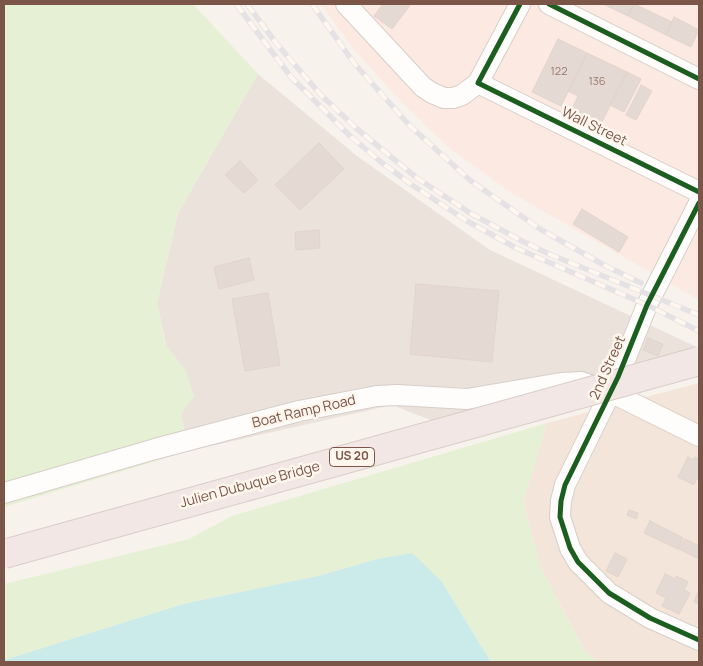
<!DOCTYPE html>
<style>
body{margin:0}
#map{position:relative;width:703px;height:666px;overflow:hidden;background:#f8f2ec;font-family:Manrope,sans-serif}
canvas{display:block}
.frame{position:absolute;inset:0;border:5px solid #7b5547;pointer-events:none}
</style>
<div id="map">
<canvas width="703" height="666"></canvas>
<div class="frame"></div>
</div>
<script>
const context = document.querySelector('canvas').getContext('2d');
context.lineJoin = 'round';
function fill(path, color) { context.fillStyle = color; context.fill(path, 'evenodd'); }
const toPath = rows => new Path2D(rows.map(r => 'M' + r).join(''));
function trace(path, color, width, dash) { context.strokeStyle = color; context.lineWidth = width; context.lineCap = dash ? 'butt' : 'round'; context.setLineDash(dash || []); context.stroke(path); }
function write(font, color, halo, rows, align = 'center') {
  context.font = font + ' Manrope,sans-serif'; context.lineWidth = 5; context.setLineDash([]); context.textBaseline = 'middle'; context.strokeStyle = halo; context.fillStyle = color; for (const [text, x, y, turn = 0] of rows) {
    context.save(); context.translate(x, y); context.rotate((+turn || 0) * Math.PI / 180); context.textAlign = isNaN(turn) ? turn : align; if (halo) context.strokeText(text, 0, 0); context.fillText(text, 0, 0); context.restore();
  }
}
fill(toPath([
 [699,383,699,662,599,662,585,652,540,566,523,501,547,423]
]), '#f4e5da');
fill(toPath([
 [321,4,699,4,699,300,510,192,447,146,396,96,352,47]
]), '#fce9e2');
fill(toPath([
 [258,74,357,156,490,250,699,348,699,350,438,423,392,405,189,451,157,303,178,213]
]), '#ebe2dc');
fill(toPath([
 [4,4,193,4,258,74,178,213,157,303,165,343,186,371,194,396,181,414,189,451,4,507],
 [547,423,523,502,540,566,585,652,599,662,491,662,442,582,377,559,322,575,183,604,4,660,4,584,189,539,232,516]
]), '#e6f0d5');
fill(toPath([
 [412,553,442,582,491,662,4,662,4,660,183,604,322,575,377,559]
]), '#cbebeb');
const building = toPath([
 [383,4,411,4,392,29,374,16,383,4],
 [603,4,634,4,628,16,603,4],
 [634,4,672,22,666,35,628,16,634,4],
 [674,17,699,30,691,47,666,35,674,17],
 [558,39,587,53,561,106,532,92,558,39],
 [587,53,627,72,600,126,571,111,578,96,568,91,587,53],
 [627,72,641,79,624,112,610,105,627,72],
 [641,85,652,91,636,120,626,115,641,85],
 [319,143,344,169,300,210,275,185,319,143],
 [240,161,258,180,244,193,225,175,240,161],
 [582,209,628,237,619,252,573,224,582,209],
 [319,230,320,248,296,250,295,232,319,230],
 [249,258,254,280,219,289,214,267,249,258],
 [416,284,499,291,492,362,410,354,416,284],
 [268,293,280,365,245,371,232,299,268,293],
 [648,338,663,344,658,356,643,350,648,338],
 [688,457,694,460,695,457,699,459,699,474,694,485,678,477,688,457],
 [629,510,638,513,636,519,627,515,629,510],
 [650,521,683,538,678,549,644,533,650,521],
 [685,539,699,546,699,559,679,549,685,539],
 [615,553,627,559,618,577,606,571,615,553],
 [665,574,675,579,676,576,688,582,684,590,690,593,679,614,662,606,666,598,656,593,665,574],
 [699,589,699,604,694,602,699,589]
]);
fill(building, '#e5dad3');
trace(building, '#e2d4cd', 1);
const minor = toPath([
 [346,4,423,87,432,93,444,98,453,98,462,95,478,83,520,4],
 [549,4,699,79],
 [478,83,699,192],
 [699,203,647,305,618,377,565,485,561,501,560,517,570,548,578,562,609,593,650,618,699,640],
 [4,493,155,449,299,411,377,396,398,395,467,399,561,383,581,382,610,392,699,436]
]);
trace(minor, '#d7cec8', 22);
trace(minor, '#fefdfc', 20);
const rail = toPath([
 [236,4,291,77,349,135,381,162,412,185,467,221,516,248,647,305,699,331],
 [247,4,276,43,321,95,356,128,417,178,470,213,522,241,549,254,699,315],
 [312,4,354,63,410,126,471,181,540,229,604,265,641,283]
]);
trace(rail, '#e5e2e6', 5.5);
trace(rail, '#fff7ee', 4, [11]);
const highwayBridge = toPath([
 [4,554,699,361]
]);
trace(highwayBridge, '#dacec8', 30, []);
trace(highwayBridge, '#f2e7e4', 28);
trace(toPath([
 [520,4,478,83,699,192],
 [549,4,699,79],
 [699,203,647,305,618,377,565,485,561,501,560,517,570,548,578,562,609,593,650,618,699,640]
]), '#1b5e20', 5);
write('11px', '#97786c', null, [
 ["122",559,72],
 ["136",597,82]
]);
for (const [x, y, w] of [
 [352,457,45]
]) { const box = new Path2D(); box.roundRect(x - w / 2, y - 9.5, w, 19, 4); context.fillStyle = '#fff7ee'; context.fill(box); trace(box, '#7b5547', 1); }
write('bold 12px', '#7b5547', null, [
 ["US 20",352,457]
]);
write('14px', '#7b5547', '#fff7ee', [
 ["Wall Street",594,127,26],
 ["2nd Street",608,368,-66],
 ["Boat Ramp Road",304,412,-13],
 ["Julien Dubuque Bridge",250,485,-15]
]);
</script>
